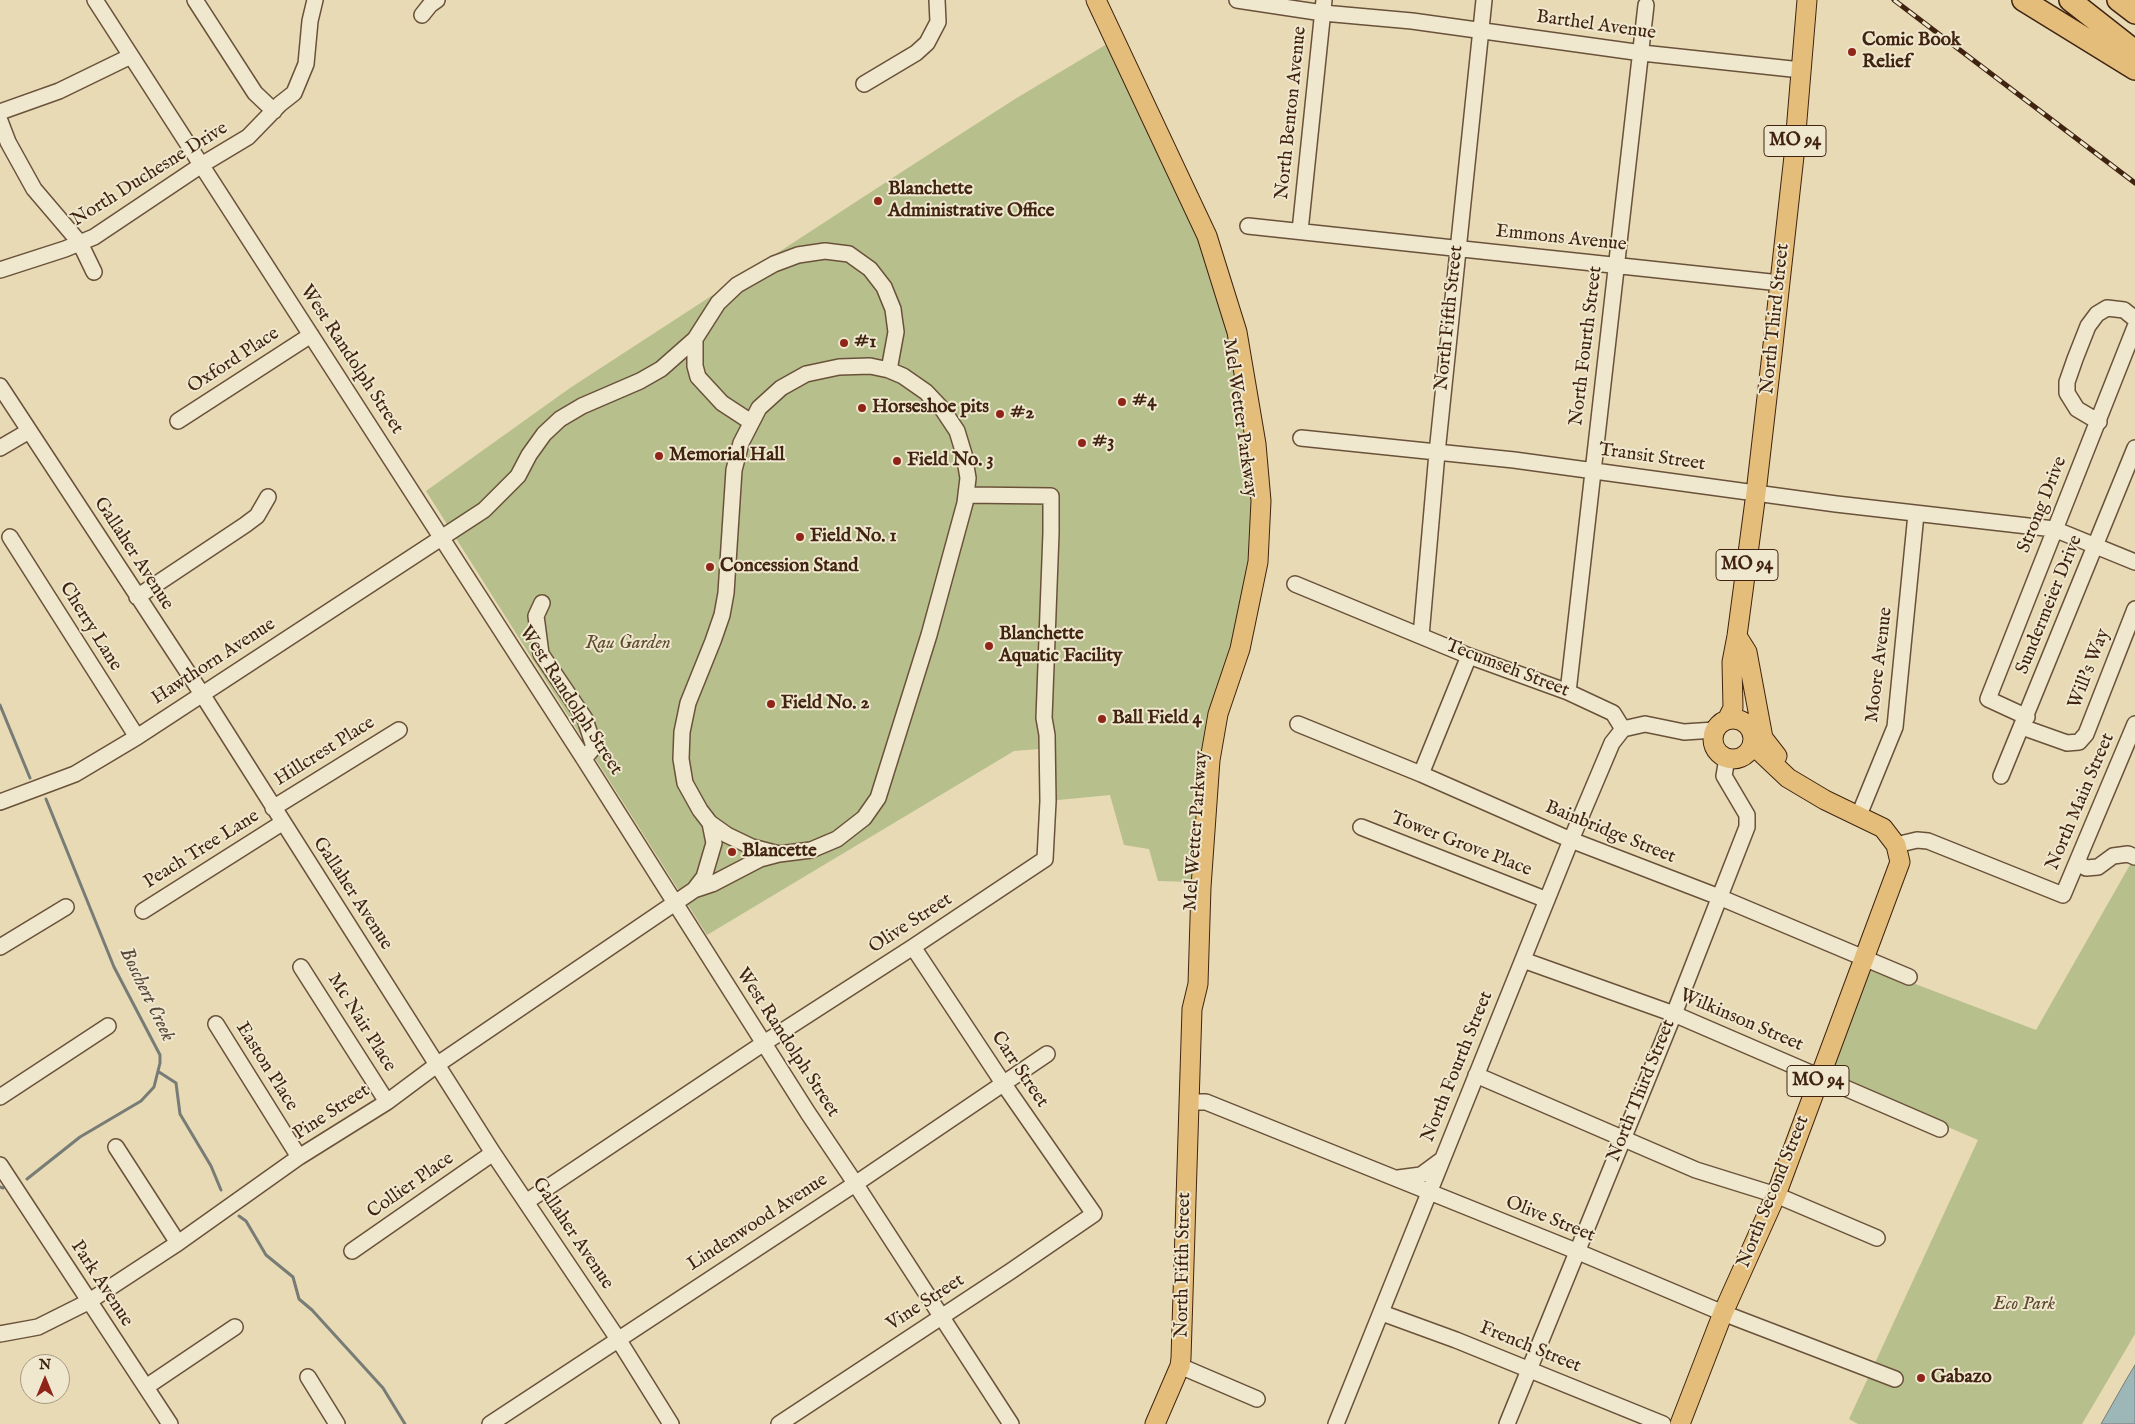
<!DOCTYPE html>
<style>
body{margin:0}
#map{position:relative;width:2135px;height:1424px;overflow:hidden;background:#e7dab4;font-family:"IM FELL English",serif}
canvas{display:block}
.north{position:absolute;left:20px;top:1354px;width:50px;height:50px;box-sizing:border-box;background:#efe7ce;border:1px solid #a99982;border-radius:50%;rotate:0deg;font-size:14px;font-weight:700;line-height:20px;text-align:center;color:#402411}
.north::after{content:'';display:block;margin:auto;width:18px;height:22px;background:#8f2418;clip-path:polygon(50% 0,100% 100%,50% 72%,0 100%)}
</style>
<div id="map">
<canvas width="2135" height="1424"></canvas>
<div class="north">N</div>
</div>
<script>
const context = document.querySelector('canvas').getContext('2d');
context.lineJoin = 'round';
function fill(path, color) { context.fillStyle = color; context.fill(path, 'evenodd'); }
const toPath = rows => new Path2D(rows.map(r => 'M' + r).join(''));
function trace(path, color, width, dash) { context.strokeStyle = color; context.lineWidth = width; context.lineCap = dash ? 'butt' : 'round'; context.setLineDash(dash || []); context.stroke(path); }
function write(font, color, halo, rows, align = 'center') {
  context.font = font + ' "IM FELL English",serif'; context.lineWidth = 4; context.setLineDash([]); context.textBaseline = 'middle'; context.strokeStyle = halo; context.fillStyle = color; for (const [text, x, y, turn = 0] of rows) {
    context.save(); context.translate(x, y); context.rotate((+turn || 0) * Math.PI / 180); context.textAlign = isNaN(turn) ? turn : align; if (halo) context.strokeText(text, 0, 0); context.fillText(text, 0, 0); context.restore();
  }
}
fill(toPath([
 [1107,44,1199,239,1228,335,1247,445,1252,501,1249,561,1192,882,1158,881,1149,849,1124,845,1110,795,1048,801,1040,737,1039,749,1014,751,707,935,426,491,570,388,914,164,1015,99],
 [2135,856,2135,1334,2082,1424,1858,1424,1849,1419,1978,1140,1825,1074,1868,966,2036,1030]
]), '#b7bf8c');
const water = toPath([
 [2135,1365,2135,1424,2101,1424,2126,1380,2135,1365]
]);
fill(water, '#9db7b9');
trace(water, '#787c76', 1);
trace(toPath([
 [0,705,30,778],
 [159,1072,176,1083,180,1114,211,1166,221,1190],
 [27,1179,80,1137,141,1101,154,1087,160,1063,160,1055,114,967,46,799],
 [0,1187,3,1188],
 [239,1216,246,1221,266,1255,293,1277,299,1299,312,1310,383,1388,405,1424]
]), '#787c76', 3);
const minor = toPath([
 [95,0,584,759,808,1113,849,1174,1011,1424],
 [195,0,255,93,274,111],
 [1237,0,1323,13,1412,21,1642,53,1801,70],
 [422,15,430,5,437,0],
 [864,84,916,53,927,43,938,22,937,0],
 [0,112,59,91,131,56],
 [0,121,8,142,34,189,80,243,94,272],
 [1248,226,1780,283],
 [1300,231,1324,0],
 [0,270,65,249,94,237,203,164,248,137,280,104,294,93,306,64,310,21,315,0],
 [695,339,695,366,698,377,722,403,751,422],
 [0,386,202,694,493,1153,618,1339,671,1424],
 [178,421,311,335],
 [2099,422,2077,409,2067,393,2067,382,2075,359,2088,326,2097,314,2107,308,2124,310,2135,319],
 [1301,438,1514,460,1836,504,2054,529,2135,562],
 [0,448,29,431],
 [10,537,137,737],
 [1295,584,1469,656,1568,692,1613,713,1623,729],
 [137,597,245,525,257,516,268,497],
 [542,603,536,616,541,654,585,719,594,747,584,759],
 [1421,636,1437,453,1484,0],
 [1568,692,1646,5],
 [2027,717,1988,699,2135,327],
 [1298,724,1421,774,1571,840,1719,897,1909,977],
 [2022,727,2067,743,2079,742,2086,734,2135,609],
 [1623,729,1645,724,1684,732,1715,730],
 [1421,774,1469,656],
 [2001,776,2135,448],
 [0,802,75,774,137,737,484,510,518,476,529,455,544,434,560,419,582,406,640,381,661,369,695,339,718,303,737,285,774,264,798,255,825,251,849,254,870,269,884,287,893,309,896,332,889,370],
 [273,808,399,730],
 [1859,815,1895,727,1916,514],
 [710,823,714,843,704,877,694,890,712,884,760,859,779,854,811,850,837,839,864,818,878,798,929,635,965,503,968,478,964,454,957,431,943,410,926,392,903,376,889,370,870,366,839,367,806,374,781,388,759,408,741,443,734,470,726,593,722,615,713,641,688,703,682,732,681,759,685,783,700,810,710,823,727,835,752,847,779,854],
 [1361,827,1547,900],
 [1896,845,1917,840,1928,841,2063,895,2135,724],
 [2078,863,2086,868,2098,867,2113,856,2128,854,2135,857],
 [143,911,282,823],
 [0,947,66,907],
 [1523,960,1674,1014,1940,1129],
 [301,967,387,1102],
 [216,1024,299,1157],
 [1476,1075,1696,1170,1776,1195,1877,1238],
 [0,1097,108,1026],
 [1189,1102,1206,1102,1576,1251,1723,1313,1895,1379],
 [116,1147,178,1243],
 [0,1165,170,1424],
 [1398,1178,1421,1175,1440,1161],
 [526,1202,764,1043,913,947,1045,859,1048,801,1047,735,1044,718,1051,533,1051,496,966,495],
 [352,1251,493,1153],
 [1382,1313,1456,1340,1663,1424],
 [0,1334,38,1327,88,1302,178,1243,299,1157,387,1102,438,1064,694,890],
 [1180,1366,1257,1399],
 [308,1377,337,1424],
 [146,1387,235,1327],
 [490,1424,864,1178,1047,1054],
 [779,1424,1011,1271,1094,1214,1003,1083,913,947],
 [1336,1424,1571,840,1612,743,1623,729],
 [1507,1424,1674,1014,1747,827,1747,815,1724,776,1727,758]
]);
const major = toPath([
 [1096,0,1207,236,1237,332,1256,444,1261,501,1258,562,1240,649,1218,714,1210,760,1201,887,1198,984,1192,1009,1181,1358,1180,1366,1155,1424],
 [1737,636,1747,652,1763,738,1777,756],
 '1713 739a20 20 0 1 1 40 0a20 20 0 1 1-40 0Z',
 [1727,720,1733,708,1732,662,1737,636,1756,493,1773,345,1794,156,1807,0],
 [1680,1424,1723,1313,1776,1195,1900,862,1896,845,1883,828,1825,800,1788,778,1752,744]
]);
const highway = toPath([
 [2023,0,2135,69],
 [2070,0,2135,51],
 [2118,0,2135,13]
]);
trace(minor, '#6a523a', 18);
trace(major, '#402411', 21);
trace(highway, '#402411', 24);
trace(minor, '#efe7ce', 15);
trace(major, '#e4bd7a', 19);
trace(highway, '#e4bd7a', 21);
const rail = toPath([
 [1894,0,2135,183]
]);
trace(rail, '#402411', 5);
trace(rail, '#efe7ce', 3, [9]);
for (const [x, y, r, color] of [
 [1852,52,5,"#8f2418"],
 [878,201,5,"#8f2418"],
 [844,343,5,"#8f2418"],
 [1122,402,5,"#8f2418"],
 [862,408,5,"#8f2418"],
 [1000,414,5,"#8f2418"],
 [1082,443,5,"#8f2418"],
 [659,456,5,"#8f2418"],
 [897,461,5,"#8f2418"],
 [800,537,5,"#8f2418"],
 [710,567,5,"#8f2418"],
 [989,646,5,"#8f2418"],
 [771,704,5,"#8f2418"],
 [1102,719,5,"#8f2418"],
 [732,852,5,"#8f2418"],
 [1921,1378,5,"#8f2418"]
]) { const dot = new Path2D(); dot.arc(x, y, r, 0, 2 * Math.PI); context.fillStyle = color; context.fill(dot); trace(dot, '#efe7ce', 2); }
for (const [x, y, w] of [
 [1795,141,62],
 [1747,565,62],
 [1818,1081,62]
]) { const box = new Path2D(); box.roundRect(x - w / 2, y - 15.5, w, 31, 4); context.fillStyle = '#efe7ce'; context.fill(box); trace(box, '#402411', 1); }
write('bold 18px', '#402411', null, [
 ["MO 94",1795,141],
 ["MO 94",1747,565],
 ["MO 94",1818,1081]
]);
write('19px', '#402411', '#efe7ce', [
 ["Barthel Avenue",1596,26,8],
 ["North Benton Avenue",1292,113,-84],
 ["North Duchesne Drive",150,175,-32],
 ["Emmons Avenue",1561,239,6],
 ["North Fifth Street",1450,318,-84],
 ["North Third Street",1776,319,-84],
 ["North Fourth Street",1587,346,-83],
 ["West Randolph Street",351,360,57],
 ["Oxford Place",234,361,-33],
 ["Mel Wetter Parkway",1239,418,82],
 ["Transit Street",1652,458,8],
 ["Strong Drive",2043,505,-68],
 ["Gallaher Avenue",133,554,57],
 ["Sundermeier Drive",2050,605,-68],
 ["Cherry Lane",90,627,58],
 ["Hawthorn Avenue",214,662,-33],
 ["Moore Avenue",1880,665,-83],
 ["Tecumseh Street",1507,669,21],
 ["Will's Way",2090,669,-69],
 ["West Randolph Street",570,701,57],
 ["Hillcrest Place",325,752,-32],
 ["North Main Street",2081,802,-67],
 ["Mel Wetter Parkway",1197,831,-86],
 ["Bainbridge Street",1610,833,22],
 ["Tower Grove Place",1461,845,21],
 ["Peach Tree Lane",202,850,-32],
 ["Gallaher Avenue",352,894,57],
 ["Olive Street",911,924,-33],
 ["Wilkinson Street",1741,1021,23],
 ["Mc Nair Place",361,1023,58],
 ["West Randolph Street",787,1043,57],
 ["Easton Place",266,1067,58],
 ["North Fourth Street",1458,1067,-68],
 ["Carr Street",1019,1070,56],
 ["North Third Street",1642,1091,-68],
 ["Pine Street",332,1113,-33],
 ["Collier Place",411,1186,-35],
 ["North Second Street",1774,1192,-68],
 ["Olive Street",1550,1220,22],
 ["Lindenwood Avenue",758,1223,-33],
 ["Gallaher Avenue",572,1234,56],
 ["North Fifth Street",1184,1265,-89],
 ["Park Avenue",101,1284,57],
 ["Vine Street",926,1303,-33],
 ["French Street",1530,1348,22]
]);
write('bold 19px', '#402411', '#efe7ce', [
 ["Comic Book",1862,41],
 ["Relief",1862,63],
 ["Blanchette",888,190],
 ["Administrative Office",888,212],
 ["#1",854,343],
 ["#4",1132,402],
 ["Horseshoe pits",872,408],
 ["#2",1010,414],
 ["#3",1092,443],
 ["Memorial Hall",669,456],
 ["Field No. 3",907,461],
 ["Field No. 1",810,537],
 ["Concession Stand",720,567],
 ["Blanchette",999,635],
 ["Aquatic Facility",999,657],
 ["Field No. 2",781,704],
 ["Ball Field 4",1112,719],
 ["Blancette",742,852],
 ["Gabazo",1931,1378]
], 'left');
write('italic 19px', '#5e4b30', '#efe7ce', [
 ["Rau Garden",628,644],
 ["Eco Park",2024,1305]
]);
write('italic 20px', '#57493b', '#efe7ce', [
 ["Boschert Creek",146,995,64]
]);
</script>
